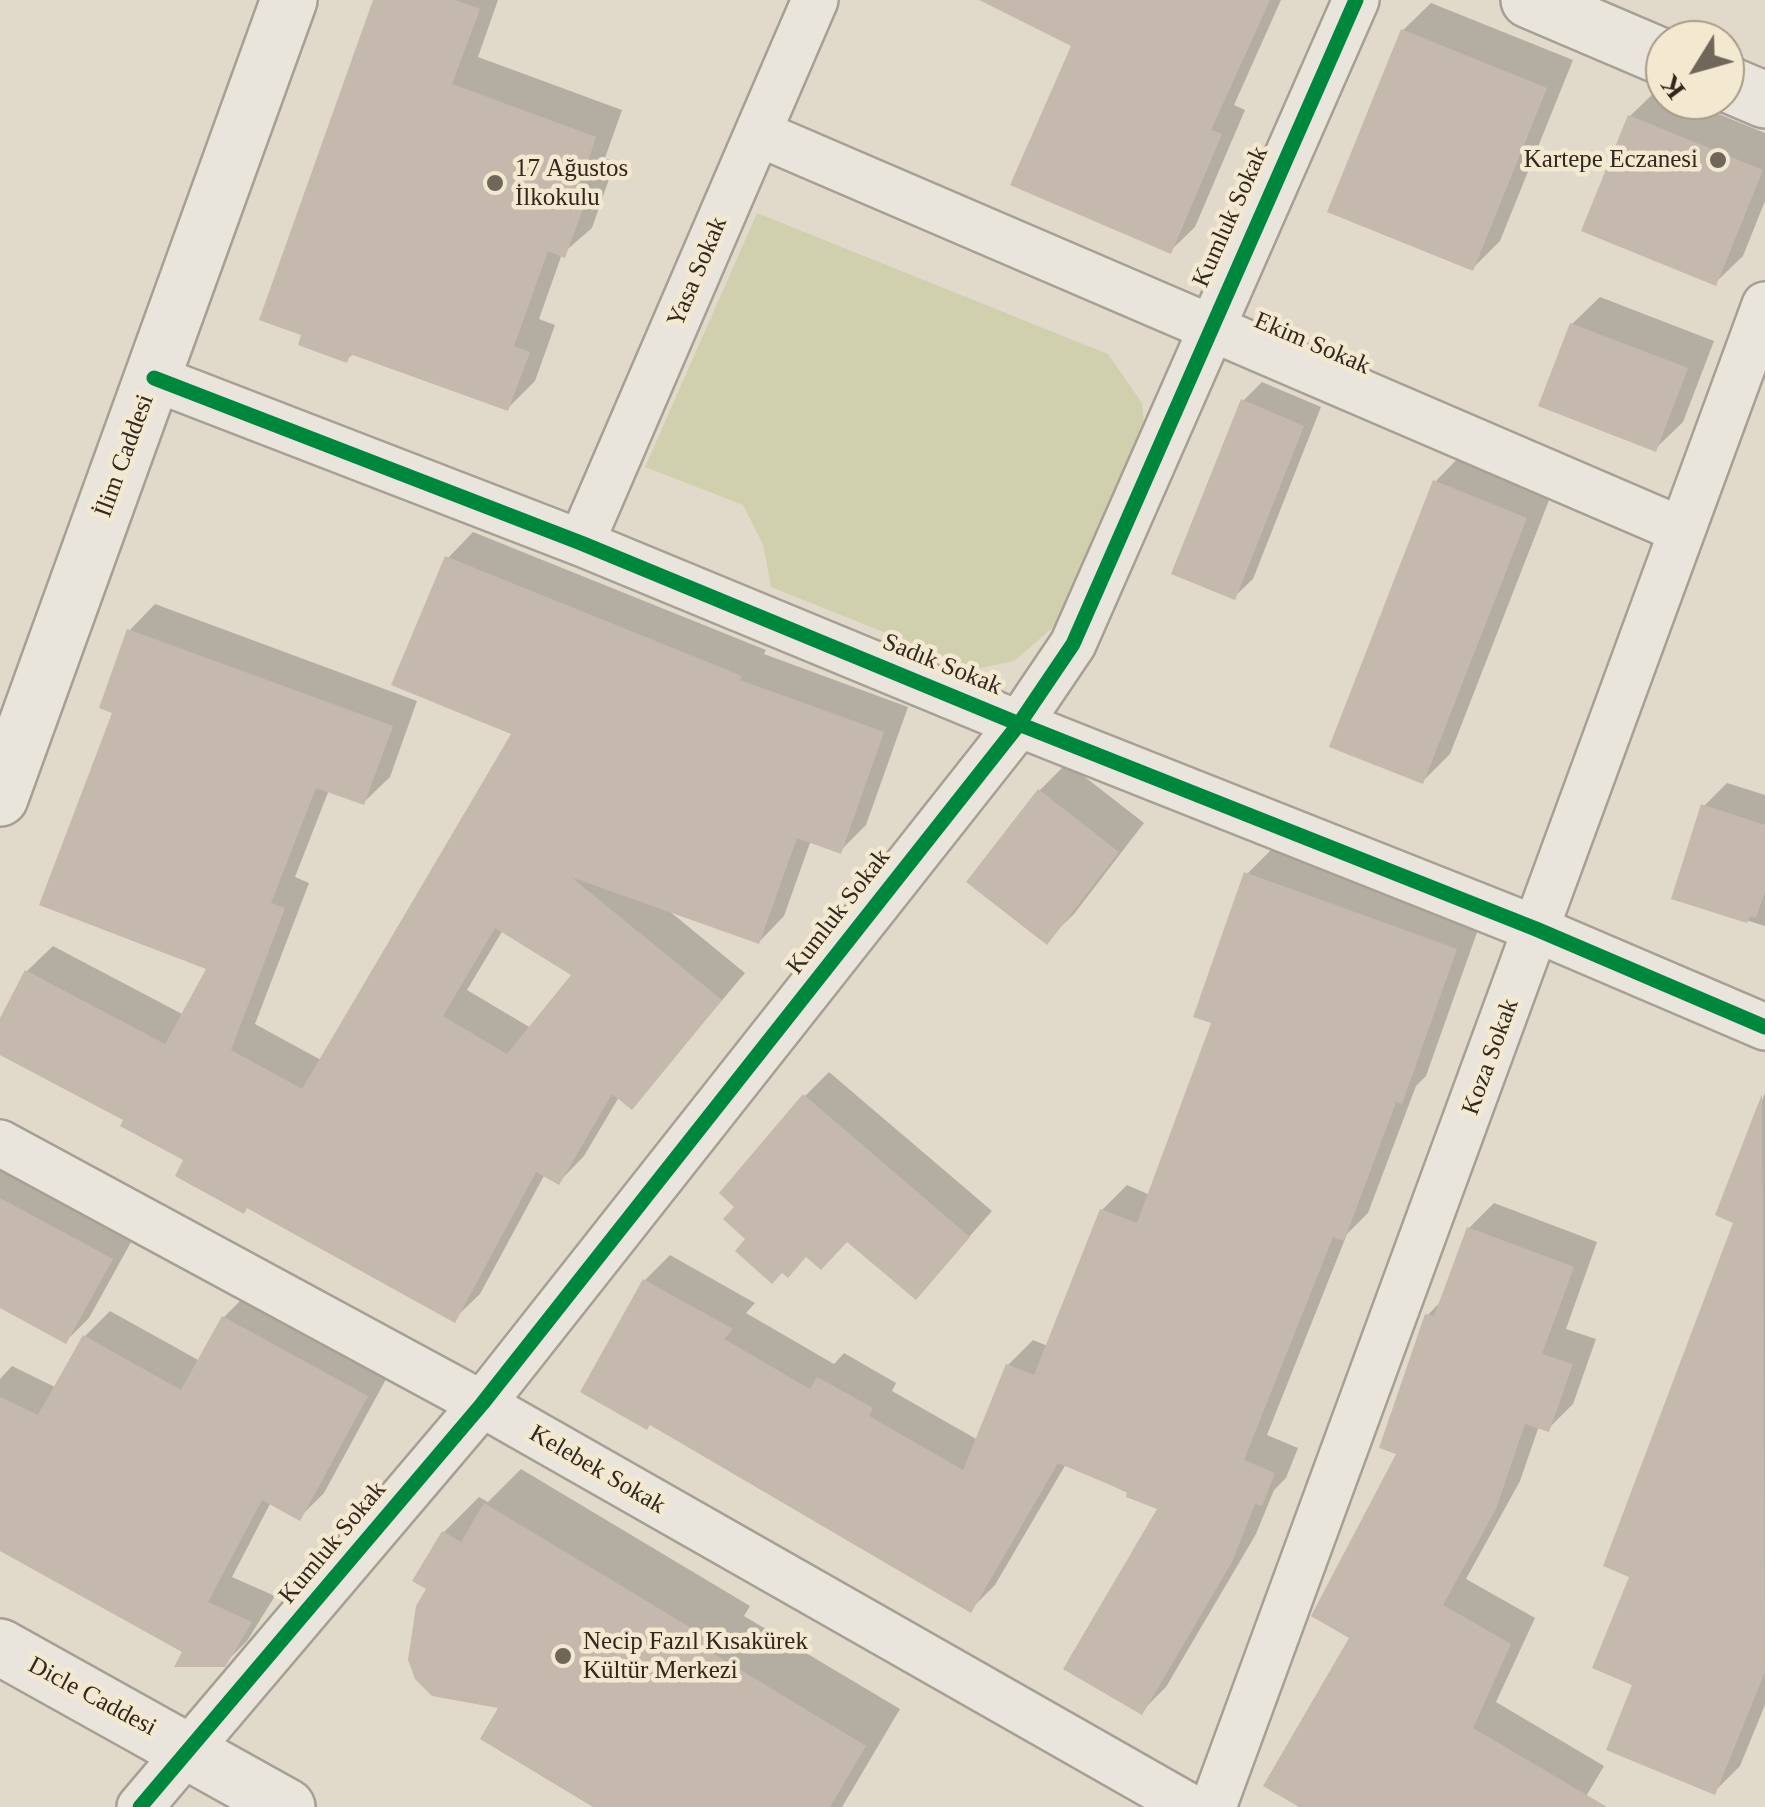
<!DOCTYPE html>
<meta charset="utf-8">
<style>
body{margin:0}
#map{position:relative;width:1765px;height:1807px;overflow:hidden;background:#e1dacb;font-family:"Times New Roman",serif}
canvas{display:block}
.north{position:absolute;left:1645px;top:20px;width:100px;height:100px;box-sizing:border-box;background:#f3e8d0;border:2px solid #a79b88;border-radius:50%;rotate:233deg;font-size:28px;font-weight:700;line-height:40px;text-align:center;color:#34271d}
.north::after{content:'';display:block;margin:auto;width:35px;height:45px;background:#71665a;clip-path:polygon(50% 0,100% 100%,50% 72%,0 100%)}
</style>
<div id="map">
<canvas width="1765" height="1807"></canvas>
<div class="north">K</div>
</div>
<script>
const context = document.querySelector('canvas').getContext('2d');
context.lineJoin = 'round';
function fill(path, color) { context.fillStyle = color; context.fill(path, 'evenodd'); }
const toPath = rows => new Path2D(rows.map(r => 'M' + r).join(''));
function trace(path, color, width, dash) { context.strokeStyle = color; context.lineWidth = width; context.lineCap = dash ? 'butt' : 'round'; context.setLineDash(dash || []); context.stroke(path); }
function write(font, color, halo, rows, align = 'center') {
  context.font = font + ' "Times New Roman",serif'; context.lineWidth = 9; context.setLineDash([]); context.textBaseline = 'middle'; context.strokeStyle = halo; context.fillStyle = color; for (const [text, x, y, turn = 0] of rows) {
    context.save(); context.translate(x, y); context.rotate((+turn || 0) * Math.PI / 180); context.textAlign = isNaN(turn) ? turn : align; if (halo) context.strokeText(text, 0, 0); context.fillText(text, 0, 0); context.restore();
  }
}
fill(toPath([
 [757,213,1108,354,1142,403,1145,435,1057,624,1014,661,976,669,771,587,763,545,743,505,645,467]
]), '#d1d0ae');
fill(toPath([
 [376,0,498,0,478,57,622,110,605,158,615,162,592,228,562,254,539,319,555,325,535,381,508,408,354,353,346,360],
 [986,0,1281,0,1234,105,1245,110,1195,227,1170,251,1074,45],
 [1431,3,1573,60,1500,241,1473,268,1403,30],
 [1658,89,1665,92,1665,100,1685,100,1765,133,1765,201,1743,256,1715,283,1630,116],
 [1600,297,1714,341,1683,422,1655,449,1572,324],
 [1262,382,1321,407,1253,579,1234,597,1243,401],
 [1462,454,1553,490,1450,754,1423,781,1435,482],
 [473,532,766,650,764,654,908,707,866,825,840,851,811,840,784,916,759,942,668,910,745,973,632,1107,619,1097,584,1156,559,1182,545,1174,480,1294,454,1319,248,1206,127,1119,0,1052,0,1024,27,971,53,946,184,1015,209,968,116,712,130,630,155,604,417,701,390,777,364,802,329,790,295,877,309,883,255,1024,321,1060,514,733,448,558],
 [503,930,575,974,531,1028,467,990],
 [1067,763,1144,823,1074,914,1046,941,970,882,1040,790],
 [1727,783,1765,795,1765,926,1674,898,1704,806],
 [1272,849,1480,924,1426,1076,1416,1086,1368,1213,1347,1234,1267,1435,1298,1448,1286,1478,1274,1490,1256,1534,1166,1687,1141,1712,1160,1508,1066,1464,995,1585,970,1610,651,1423,645,1280,670,1255,755,1303,746,1313,834,1364,844,1353,896,1383,892,1391,978,1440,1008,1365,1033,1340,1048,1346,1102,1210,1127,1185,1150,1195,1214,1022,1247,874],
 [829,1072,992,1211,916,1297,848,1239,807,1255,749,1239,738,1206,805,1096],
 [1765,1093,1765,1705,1740,1766,1714,1792,1635,1684,1633,1575,1737,1221,1718,1214],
 [0,1162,135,1235,89,1318,66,1341,0,1305],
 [1494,1203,1597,1242,1566,1329,1596,1339,1573,1404,1548,1429,1539,1426,1520,1481,1466,1579,1535,1618,1496,1702,1604,1766,1582,1803,1589,1807,1304,1807,1400,1452,1428,1315,1442,1300,1469,1228],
 [249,1292,391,1370,324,1493,299,1518,271,1502,232,1577,275,1596,247,1641,222,1666,0,1550,0,1379,12,1366,57,1388,85,1336,110,1311,200,1361,224,1317],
 [521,1469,750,1606,744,1616,900,1709,842,1807,598,1807,502,1706,429,1588,444,1532,479,1497,488,1502]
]), '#0003');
fill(toPath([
 [373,0,455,0,480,9,452,84,596,137,580,185,590,189,565,258,548,251,514,346,530,352,508,411,350,354,347,363,298,345,301,335,259,320],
 [979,0,1270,0,1211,130,1222,134,1171,254,1010,185,1071,46],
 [1401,29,1547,88,1473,271,1327,212],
 [1628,115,1763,170,1716,286,1581,231],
 [1570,323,1688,368,1656,452,1538,406],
 [1241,399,1304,426,1235,600,1171,574],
 [1433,480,1527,518,1423,784,1329,747],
 [445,556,742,676,740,680,884,732,841,854,797,838,759,944,571,877,722,1000,632,1110,612,1094,559,1185,536,1172,455,1323,247,1208,244,1214,175,1176,183,1160,120,1126,123,1120,0,1055,0,1018,25,970,165,1044,206,969,39,905,112,713,99,708,127,629,393,726,364,805,316,788,271,903,285,908,231,1050,302,1089,511,734,391,685],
 [495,928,571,975,507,1054,443,1016],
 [1038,789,1119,852,1047,945,966,882],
 [1701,804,1765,825,1765,891,1756,918,1750,916,1747,923,1671,899],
 [1244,872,1457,949,1402,1104,1396,1102,1344,1241,1333,1237,1244,1460,1275,1473,1262,1506,1255,1504,1232,1562,1142,1715,1063,1669,1157,1509,1126,1497,1127,1492,1058,1463,971,1613,650,1425,647,1430,580,1392,643,1279,733,1329,724,1339,810,1389,817,1377,873,1408,869,1416,963,1470,1006,1364,1034,1375,1100,1209,1137,1223,1211,1023,1193,1017],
 [803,1094,970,1237,916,1300,847,1242,821,1270,806,1257,788,1278,782,1273,772,1284,735,1251,745,1239,723,1219,734,1207,719,1193],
 [1762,1094,1765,1672,1715,1795,1606,1750,1632,1685,1592,1668,1629,1577,1603,1566,1733,1223,1715,1215],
 [0,1198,113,1259,66,1344,0,1308],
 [1467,1227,1574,1267,1542,1354,1573,1364,1549,1432,1525,1424,1496,1509,1443,1605,1511,1644,1473,1728,1607,1807,1299,1807,1263,1786,1349,1638,1311,1616,1396,1454,1379,1448,1425,1314,1434,1316],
 [222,1316,368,1396,300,1521,262,1500,208,1602,252,1622,225,1667,174,1667,182,1652,0,1551,0,1397,38,1415,83,1335,181,1390],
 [484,1503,716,1643,711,1652,866,1746,830,1807,593,1807,480,1739,498,1708,432,1696,415,1679,408,1660,416,1606,426,1589,412,1581,442,1531,461,1542]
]), '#c5b8ac');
const minor = toPath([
 [758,133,1681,530],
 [154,378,581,543,1019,724,1536,929,1765,1027],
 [581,543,815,0],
 [0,1143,482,1404,1190,1807],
 [140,1807,482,1404,1019,724,1073,644,1356,0],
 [1213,1807,1765,305]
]);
const tertiary = toPath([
 [1529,0,1665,58],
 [1725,83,1765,100],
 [0,798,289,0],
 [0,1647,287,1807]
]);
trace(minor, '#a69f94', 50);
trace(tertiary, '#a69f94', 60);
trace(minor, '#eae5dc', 45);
trace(tertiary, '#eae5dc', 55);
trace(toPath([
 [154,378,581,543,1019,724,1536,929,1765,1027],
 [140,1807,482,1404,1019,724,1073,644,1356,0]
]), '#00873e', 15);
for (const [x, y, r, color] of [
 [1718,160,10,"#71665a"],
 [495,183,10,"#71665a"],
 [563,1656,10,"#71665a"]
]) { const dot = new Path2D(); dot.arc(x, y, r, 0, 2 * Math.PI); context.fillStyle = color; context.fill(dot); trace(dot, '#f3e8d0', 4); }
write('25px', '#34271d', '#f3e8d0', [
 ["Kartepe Eczanesi",1698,160,"right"],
 ["17 Ağustos",515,169],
 ["İlkokulu",515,198],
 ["Necip Fazıl Kısakürek",583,1642],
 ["Kültür Merkezi",583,1671]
], 'left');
write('25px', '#34271d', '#f3e8d0', [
 ["Kumluk Sokak",1231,217,-66],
 ["Yasa Sokak",698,272,-67],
 ["Ekim Sokak",1312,344,23],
 ["İlim Caddesi",125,456,-70],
 ["Sadık Sokak",942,665,22],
 ["Kumluk Sokak",839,912,-52],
 ["Koza Sokak",1491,1057,-70],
 ["Kelebek Sokak",597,1470,30],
 ["Kumluk Sokak",333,1543,-50],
 ["Dicle Caddesi",92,1697,28]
]);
</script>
